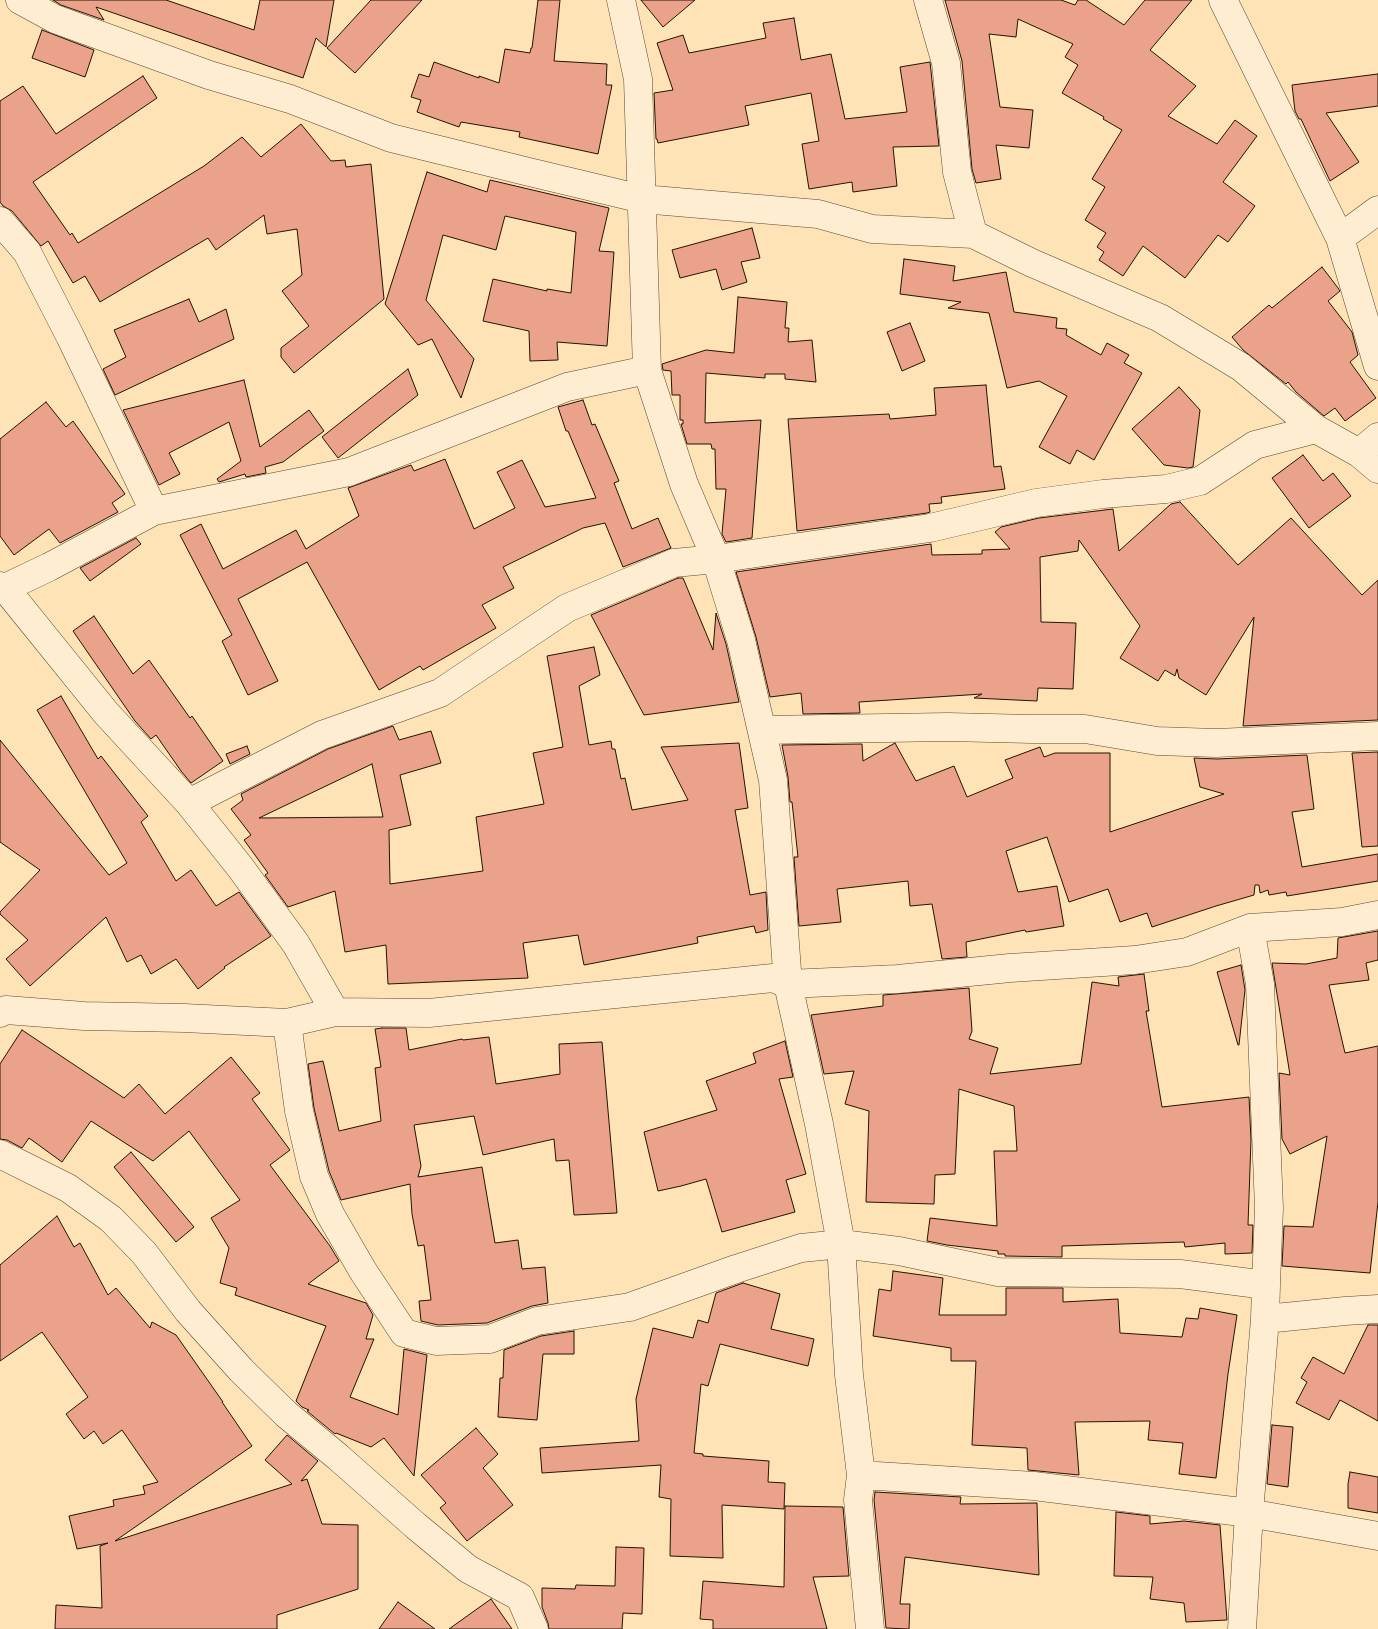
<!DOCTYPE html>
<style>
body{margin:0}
canvas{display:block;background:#fde3b6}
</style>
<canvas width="1378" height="1629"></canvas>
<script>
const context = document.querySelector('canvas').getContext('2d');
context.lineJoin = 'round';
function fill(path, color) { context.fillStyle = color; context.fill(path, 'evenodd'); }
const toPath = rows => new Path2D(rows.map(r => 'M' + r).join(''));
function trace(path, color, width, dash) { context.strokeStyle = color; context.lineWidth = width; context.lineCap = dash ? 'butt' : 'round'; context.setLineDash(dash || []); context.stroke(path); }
const building = toPath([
 [53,0,166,0,254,30,260,0,334,0,326,47,316,38,303,78,96,7,104,20,61,5,53,0],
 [371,0,422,0,355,73,327,48,371,0],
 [538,0,560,0,554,61,607,64,606,85,612,85,598,154,519,137,520,132,461,122,459,127,417,112,421,100,411,97,419,74,429,77,434,62,479,78,479,76,499,83,505,49,530,53,531,48,532,48,538,0],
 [641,0,695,0,663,27,641,0],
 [945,0,1061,0,1075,5,1078,0,1086,0,1124,25,1145,0,1192,0,1150,50,1196,86,1168,116,1217,144,1235,120,1257,136,1223,182,1255,206,1228,242,1218,235,1185,278,1143,246,1123,276,1099,260,1104,252,1097,247,1106,233,1085,220,1105,187,1092,179,1122,130,1103,119,1104,117,1062,93,1078,65,1065,57,1073,44,1018,19,1016,37,989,34,1000,107,1033,110,1029,148,996,145,1001,179,976,183,972,169,962,61,945,0],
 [794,18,801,60,831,54,845,119,907,112,900,67,930,62,939,146,893,147,897,186,853,192,852,182,809,189,802,144,819,141,811,93,745,106,749,125,658,143,657,139,656,139,654,93,673,90,657,43,683,35,689,53,766,38,763,23,794,18],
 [42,30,94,50,85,77,32,58,42,30],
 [1378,74,1378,106,1326,113,1359,162,1330,181,1301,119,1299,119,1295,111,1292,85,1378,74],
 [143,76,157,98,33,182,70,235,72,233,78,243,204,166,242,137,261,157,301,124,331,161,345,160,346,167,371,164,384,299,294,373,281,357,281,348,309,326,282,291,302,275,297,229,267,234,264,215,216,250,208,238,100,302,85,276,73,283,48,241,41,246,12,211,3,206,0,202,0,101,23,86,56,134,143,76],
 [427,172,487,192,490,180,609,208,599,251,614,252,607,346,557,342,558,360,530,361,529,331,483,321,493,279,547,291,547,289,571,293,576,232,505,216,496,250,443,235,426,300,474,359,461,398,432,339,418,345,385,304,427,172],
 [752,228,760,258,741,262,747,282,722,290,716,269,680,278,672,250,752,228],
 [904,259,955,266,953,281,1006,272,1014,312,1057,318,1056,328,1067,329,1066,335,1101,355,1107,343,1129,355,1124,363,1142,373,1094,460,1077,450,1070,464,1039,447,1067,396,1039,381,1007,388,989,313,948,308,961,302,900,294,904,259],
 [1322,267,1338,288,1340,291,1328,301,1352,332,1358,355,1350,362,1376,398,1345,421,1335,408,1324,416,1296,392,1288,382,1286,384,1243,350,1232,337,1269,305,1272,308,1322,267],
 [738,297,787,302,785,328,789,328,788,342,812,340,816,382,785,379,785,374,765,374,765,378,706,373,705,423,761,420,752,538,726,542,722,534,726,489,716,489,715,449,712,449,711,444,687,444,681,424,683,424,683,420,680,420,680,395,672,395,671,371,663,370,662,364,706,350,734,353,738,297],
 [189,299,199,322,226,309,234,339,115,395,103,369,126,357,114,330,189,299],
 [910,323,925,361,902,371,887,332,910,323],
 [408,369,418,395,338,458,322,437,408,369],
 [244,380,260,447,309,410,324,431,283,462,265,467,266,473,246,477,245,474,219,482,217,479,241,461,229,422,169,453,180,474,159,485,123,410,244,380],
 [986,385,994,467,1001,466,1005,489,941,497,942,503,929,504,930,512,927,513,797,531,788,419,889,414,890,419,936,415,934,388,986,385],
 [1179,387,1200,410,1193,467,1188,468,1164,465,1132,429,1179,387],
 [583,400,592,425,595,424,619,481,614,483,632,529,658,518,671,548,623,567,605,523,583,528,503,567,514,588,482,605,496,628,423,670,420,666,379,690,307,562,238,599,278,681,248,695,222,641,232,635,180,535,201,524,223,569,296,530,306,549,359,516,348,488,411,465,414,471,445,459,474,529,515,508,497,472,522,460,545,507,596,498,568,431,566,431,558,407,583,400],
 [46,402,66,427,73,421,125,494,112,503,118,512,60,543,49,529,14,555,0,536,0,439,46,402],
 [1303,455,1323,481,1333,473,1351,496,1309,528,1272,478,1303,455],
 [1180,502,1238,565,1291,518,1362,595,1378,580,1378,720,1243,726,1254,617,1206,695,1179,678,1177,669,1175,676,1165,670,1158,681,1120,658,1140,626,1079,540,1078,551,1040,557,1041,622,1076,623,1073,689,1038,688,1037,701,974,698,982,694,859,702,860,713,803,714,801,693,770,697,756,637,736,572,931,544,932,555,982,554,982,550,1010,549,995,532,1001,527,1039,518,1113,509,1119,551,1171,504,1180,502],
 [136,538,141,544,90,581,80,568,136,538],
 [678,578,683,578,713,650,716,613,726,644,739,702,644,715,591,615,678,578],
 [94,616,133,674,149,660,190,718,192,716,223,761,191,783,181,771,156,735,151,739,135,721,73,631,94,616],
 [594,647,600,675,579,686,589,745,611,741,612,749,615,749,621,779,625,778,632,810,688,800,661,747,739,743,748,808,735,810,750,895,766,892,768,930,756,933,754,926,697,937,698,943,584,965,578,935,523,943,528,978,388,984,386,945,345,952,335,891,288,907,265,875,268,873,244,840,251,835,231,809,243,800,241,794,328,749,393,726,399,740,431,731,441,763,400,775,411,825,389,830,390,884,483,871,476,817,544,804,533,753,563,747,547,656,594,647],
 [372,764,383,817,259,818,372,764],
 [61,696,98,759,101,756,148,816,141,822,176,881,191,870,216,906,239,892,271,936,224,967,225,968,198,989,176,959,151,974,141,955,127,962,106,917,30,986,6,959,28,940,0,914,0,912,40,870,0,842,0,740,109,875,127,863,37,710,61,696],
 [895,743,916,781,954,766,967,797,1013,778,1005,760,1040,747,1044,757,1055,753,1110,753,1110,832,1224,794,1200,787,1194,758,1217,759,1307,755,1314,809,1292,812,1302,867,1378,854,1378,881,1287,896,1286,892,1269,895,1268,890,1260,893,1259,885,1255,885,1254,895,1216,906,1152,927,1147,913,1120,922,1108,889,1069,902,1047,837,1006,851,1018,892,1057,886,1064,926,1026,932,1025,930,966,942,967,957,942,959,932,904,910,906,908,881,837,889,841,922,799,926,794,857,798,857,792,802,790,802,788,777,782,745,862,744,863,761,895,743],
 [247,746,250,754,230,764,226,754,247,746],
 [1378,752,1378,846,1362,847,1352,753,1378,752],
 [1378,931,1378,960,1366,963,1369,980,1329,985,1345,1053,1378,1046,1378,1202,1370,1273,1282,1266,1284,1226,1313,1227,1327,1136,1290,1154,1282,1139,1279,1073,1290,1075,1272,963,1306,964,1337,958,1338,938,1378,931],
 [1241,965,1245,990,1239,1045,1238,1045,1217,972,1241,965],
 [1144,974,1149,1011,1146,1011,1162,1107,1249,1097,1251,1140,1248,1225,1253,1225,1252,1253,1225,1254,1225,1243,1185,1247,1184,1242,1062,1246,1062,1257,1005,1256,1005,1254,998,1254,998,1251,947,1245,927,1241,930,1218,997,1226,994,1151,1017,1151,1014,1106,959,1089,955,1174,935,1175,934,1204,866,1202,869,1111,845,1104,854,1071,824,1074,811,1015,883,1006,883,995,969,988,972,1031,969,1039,998,1048,990,1074,1081,1064,1092,982,1119,986,1118,977,1144,974],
 [382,1028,406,1028,409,1050,462,1039,463,1040,489,1037,496,1084,560,1074,559,1044,602,1042,617,1213,574,1215,569,1160,556,1161,554,1139,483,1155,474,1116,414,1125,421,1166,418,1177,482,1167,495,1243,518,1240,522,1269,545,1267,548,1303,532,1306,487,1323,438,1325,421,1321,419,1301,431,1300,424,1245,418,1246,412,1214,410,1184,341,1200,329,1171,314,1108,308,1064,323,1061,339,1131,381,1121,375,1068,381,1067,375,1029,382,1028],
 [22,1030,124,1098,139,1084,165,1114,231,1057,260,1093,252,1099,290,1150,270,1165,330,1246,339,1261,308,1284,366,1303,373,1315,366,1339,374,1339,350,1397,398,1415,404,1349,427,1355,414,1476,384,1438,371,1447,336,1433,335,1434,307,1411,309,1410,302,1407,296,1401,326,1326,235,1295,237,1288,220,1283,229,1248,211,1218,240,1200,189,1131,153,1161,91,1121,62,1162,29,1138,22,1148,7,1140,0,1139,0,1064,22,1030],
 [785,1041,793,1077,779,1079,806,1174,786,1180,795,1212,722,1232,706,1179,681,1186,658,1191,644,1132,717,1110,706,1081,756,1063,753,1053,785,1041],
 [131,1152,194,1227,176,1242,114,1167,131,1152],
 [57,1216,74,1247,80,1243,108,1295,116,1288,150,1328,152,1322,176,1335,223,1402,222,1402,252,1446,115,1541,292,1484,265,1460,287,1435,318,1461,301,1481,307,1479,322,1524,358,1525,358,1589,277,1615,277,1629,55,1629,56,1605,102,1608,100,1546,108,1543,77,1549,69,1516,114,1506,113,1500,145,1494,143,1486,158,1482,122,1430,103,1444,94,1431,84,1439,66,1414,88,1397,42,1332,0,1361,0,1265,57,1216],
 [893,1271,943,1278,939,1315,1006,1315,1006,1288,1063,1288,1063,1302,1118,1299,1120,1333,1182,1337,1186,1318,1198,1319,1200,1308,1237,1315,1228,1374,1216,1478,1179,1474,1183,1443,1148,1440,1150,1421,1075,1422,1079,1475,1028,1470,1027,1448,972,1445,976,1361,951,1361,951,1348,873,1336,879,1289,891,1291,893,1271],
 [743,1283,780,1294,771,1329,814,1339,808,1366,720,1344,708,1386,701,1384,694,1453,703,1454,703,1456,769,1461,768,1482,785,1483,784,1509,722,1505,723,1558,670,1556,671,1499,659,1497,661,1465,542,1473,540,1448,639,1441,636,1399,653,1328,693,1338,698,1320,708,1323,716,1293,743,1283],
 [1368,1325,1378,1325,1378,1421,1340,1400,1329,1420,1296,1403,1307,1382,1301,1378,1313,1357,1344,1374,1368,1325],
 [574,1331,574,1354,543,1354,537,1420,498,1417,500,1378,503,1378,504,1350,541,1336,574,1331],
 [1272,1425,1293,1427,1288,1487,1267,1484,1272,1425],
 [476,1428,498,1454,483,1468,513,1505,467,1541,440,1508,446,1503,421,1475,476,1428],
 [1350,1472,1378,1477,1378,1513,1348,1508,1348,1484,1350,1472],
 [875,1492,961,1497,960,1504,1037,1503,1039,1575,905,1557,900,1604,910,1604,909,1629,886,1628,874,1500,875,1492],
 [785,1506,843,1507,849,1576,813,1577,827,1629,713,1629,713,1620,700,1619,703,1581,784,1587,785,1506],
 [1116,1512,1150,1516,1150,1524,1184,1521,1220,1525,1227,1620,1186,1622,1184,1603,1150,1599,1153,1577,1114,1576,1116,1512],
 [616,1547,644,1548,642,1614,623,1613,622,1629,549,1629,548,1623,542,1607,542,1588,575,1589,576,1585,615,1586,616,1547],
 [491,1599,512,1629,449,1629,491,1599],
 [398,1602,435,1629,379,1629,398,1602]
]);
fill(building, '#eaa28a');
trace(building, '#261301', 1);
const street = toPath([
 [20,0,55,19,209,75,290,99,391,138,525,171,642,199,818,214,872,229,973,234,1032,263,1160,318,1241,367,1316,429,1359,453,1378,469],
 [621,0,638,79,647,370,684,484,716,559,741,640,773,780,788,984,819,1124,841,1244,849,1375,861,1475,858,1500,870,1629],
 [928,0,946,63,957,172,973,234],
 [1223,0,1340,238,1378,366],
 [0,221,27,252,70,336,154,511],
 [1340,238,1378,210],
 [1359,453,1378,437],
 [0,586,5,588,49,567,154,511,349,472,567,387,647,370],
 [5,588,106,713,189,803,240,867,296,944,335,1012],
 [762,730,948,727,1032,729,1085,729,1157,741,1216,743,1378,736],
 [189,803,322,735,440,693,567,608,674,563,716,559,930,528,1036,503,1103,494,1166,489,1200,481,1255,445,1316,429],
 [1250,928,1260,984,1269,1208,1266,1285],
 [0,1013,6,1010,84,1016,184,1018,287,1023,335,1012,429,1013,773,978,788,984,898,979,1010,968,1135,960,1187,952,1250,928,1342,922,1378,915],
 [287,1023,299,1111,314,1176,330,1214,363,1271,404,1333,436,1341,490,1339,537,1321,630,1307,736,1269,801,1248,841,1244,899,1251,998,1272,1180,1274,1266,1285,1265,1319,1345,1311,1378,1309],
 [0,1154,68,1188,111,1219,144,1253,188,1311,241,1370,286,1414,338,1457,416,1526,468,1569,520,1597,534,1629],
 [861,1475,1034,1486,1249,1513,1378,1536],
 [1242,1629,1249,1513,1265,1319]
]);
trace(street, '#5c472e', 29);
trace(street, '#feedd0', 28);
</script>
